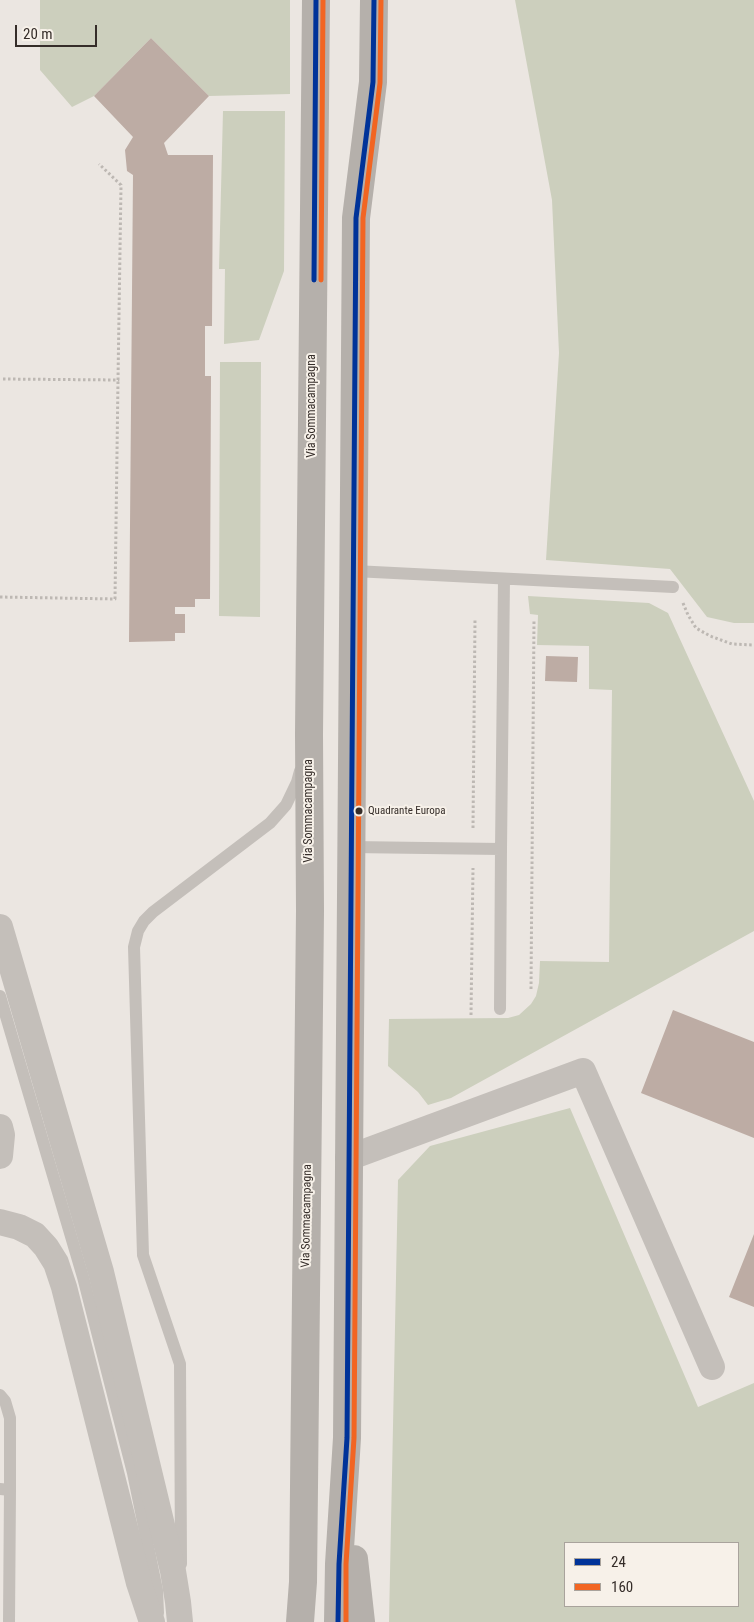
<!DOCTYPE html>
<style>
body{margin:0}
#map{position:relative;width:754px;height:1622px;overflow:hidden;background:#ebe6e1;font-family:"Roboto Condensed",sans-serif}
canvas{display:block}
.legend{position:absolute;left:564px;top:1542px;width:175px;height:65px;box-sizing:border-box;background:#f7f1e9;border:1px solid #a9a39c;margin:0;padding:6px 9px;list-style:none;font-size:15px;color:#352d29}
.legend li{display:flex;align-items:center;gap:10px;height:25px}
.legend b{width:25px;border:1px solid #a9a39c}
.scale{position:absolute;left:15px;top:25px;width:82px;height:22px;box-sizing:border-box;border:2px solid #352d29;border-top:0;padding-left:6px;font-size:15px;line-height:18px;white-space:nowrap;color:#352d29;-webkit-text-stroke:4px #f7f1e9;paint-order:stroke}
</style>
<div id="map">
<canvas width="754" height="1622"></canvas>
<ul class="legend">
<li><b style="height:6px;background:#039"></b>24</li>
<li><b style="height:6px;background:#f26522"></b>160</li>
</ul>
<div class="scale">20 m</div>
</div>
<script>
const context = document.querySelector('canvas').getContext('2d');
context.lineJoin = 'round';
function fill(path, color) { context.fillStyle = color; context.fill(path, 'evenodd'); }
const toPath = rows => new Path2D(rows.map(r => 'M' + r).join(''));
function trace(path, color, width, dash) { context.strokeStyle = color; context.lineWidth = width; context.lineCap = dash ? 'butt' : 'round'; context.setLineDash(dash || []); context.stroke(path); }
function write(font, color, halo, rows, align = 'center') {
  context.font = font + ' "Roboto Condensed",sans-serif'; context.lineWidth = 4; context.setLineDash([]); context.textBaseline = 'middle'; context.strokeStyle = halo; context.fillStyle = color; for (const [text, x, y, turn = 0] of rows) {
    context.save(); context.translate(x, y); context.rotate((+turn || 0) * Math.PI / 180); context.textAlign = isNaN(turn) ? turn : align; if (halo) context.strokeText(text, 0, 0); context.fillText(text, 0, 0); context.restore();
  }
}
fill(toPath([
 [40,0,290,0,290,94,209,96,151,38,94,96,72,107,40,70],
 [515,0,754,0,754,623,734,623,707,617,670,569,546,560,559,353,552,200],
 [223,111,285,111,284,271,259,340,224,344,225,269,219,269],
 [220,362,261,362,260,617,219,616],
 [528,596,649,603,668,613,754,801,754,931,451,1098,428,1105,418,1092,388,1066,389,1019,508,1018,519,1015,531,1004,536,996,539,983,540,961,609,962,612,690,589,689,589,646,537,645,538,615,530,614],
 [570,1108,698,1407,754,1383,754,1622,389,1622,398,1180,430,1146],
 [565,1543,738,1543,738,1606,565,1606]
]), '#cccfbd');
fill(toPath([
 [151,38,209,96,164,143,168,155,213,155,212,326,205,326,205,376,211,376,210,599,195,599,195,607,175,607,175,614,185,614,185,633,175,633,175,641,129,642,133,175,127,171,125,150,133,137,94,96],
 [546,656,578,657,577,682,545,681],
 [673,1010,754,1042,754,1138,641,1093],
 [754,1234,754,1307,729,1297]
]), '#bdaca4');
trace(toPath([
 [3,379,118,380,121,185,99,164],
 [0,597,115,599,118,380],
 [683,603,688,615,696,628,710,636,732,644,754,645],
 [473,828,475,620],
 [531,989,534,620],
 [471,1015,473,868]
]), '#bdb8b3', 3, [2.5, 2.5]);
trace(toPath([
 [354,571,673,587],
 [351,847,501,849,504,579],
 [0,996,83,1277,133,1473,157,1590,158,1613],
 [500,1009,501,849],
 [0,1395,5,1401,10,1418,10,1490,0,1489],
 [181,1564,180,1364,143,1255,134,947,138,931,144,921,153,912,270,823,286,805,297,782,300,771],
 [9,1622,10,1490]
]), '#c4bfba', 12);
trace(toPath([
 [0,927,101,1272,173,1571,178,1602,180,1622],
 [0,1127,2,1135,0,1156],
 [348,1158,583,1071,712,1367],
 [0,1222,19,1227,35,1235,46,1247,56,1263,64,1287,139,1583,152,1622]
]), '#c4bfba', 26);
trace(toPath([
 [354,1559,361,1622],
 [300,1622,303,1582,310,911,309,734,316,0],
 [338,1622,339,1564,347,1438,356,218,373,82,374,0]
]), '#b5b0ab', 28);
trace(toPath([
 [314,280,316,0],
 [338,1622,339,1564,347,1438,356,218,373,82,374,0]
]), '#039', 5);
trace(toPath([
 [321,280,323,0],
 [346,1622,346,1564,354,1438,363,218,380,83,381,0]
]), '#f26522', 5);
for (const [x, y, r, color] of [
 [359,811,4.5,"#352d29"]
]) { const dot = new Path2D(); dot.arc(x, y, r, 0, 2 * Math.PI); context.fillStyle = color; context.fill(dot); trace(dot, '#f7f1e9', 2); }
write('11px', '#352d29', '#f7f1e9', [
 ["Quadrante Europa",368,811]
], 'left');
write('12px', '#352d29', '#f7f1e9', [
 ["Via Sommacampagna",312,406,-90],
 ["Via Sommacampagna",309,811,-90],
 ["Via Sommacampagna",307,1216,-89]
]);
</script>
